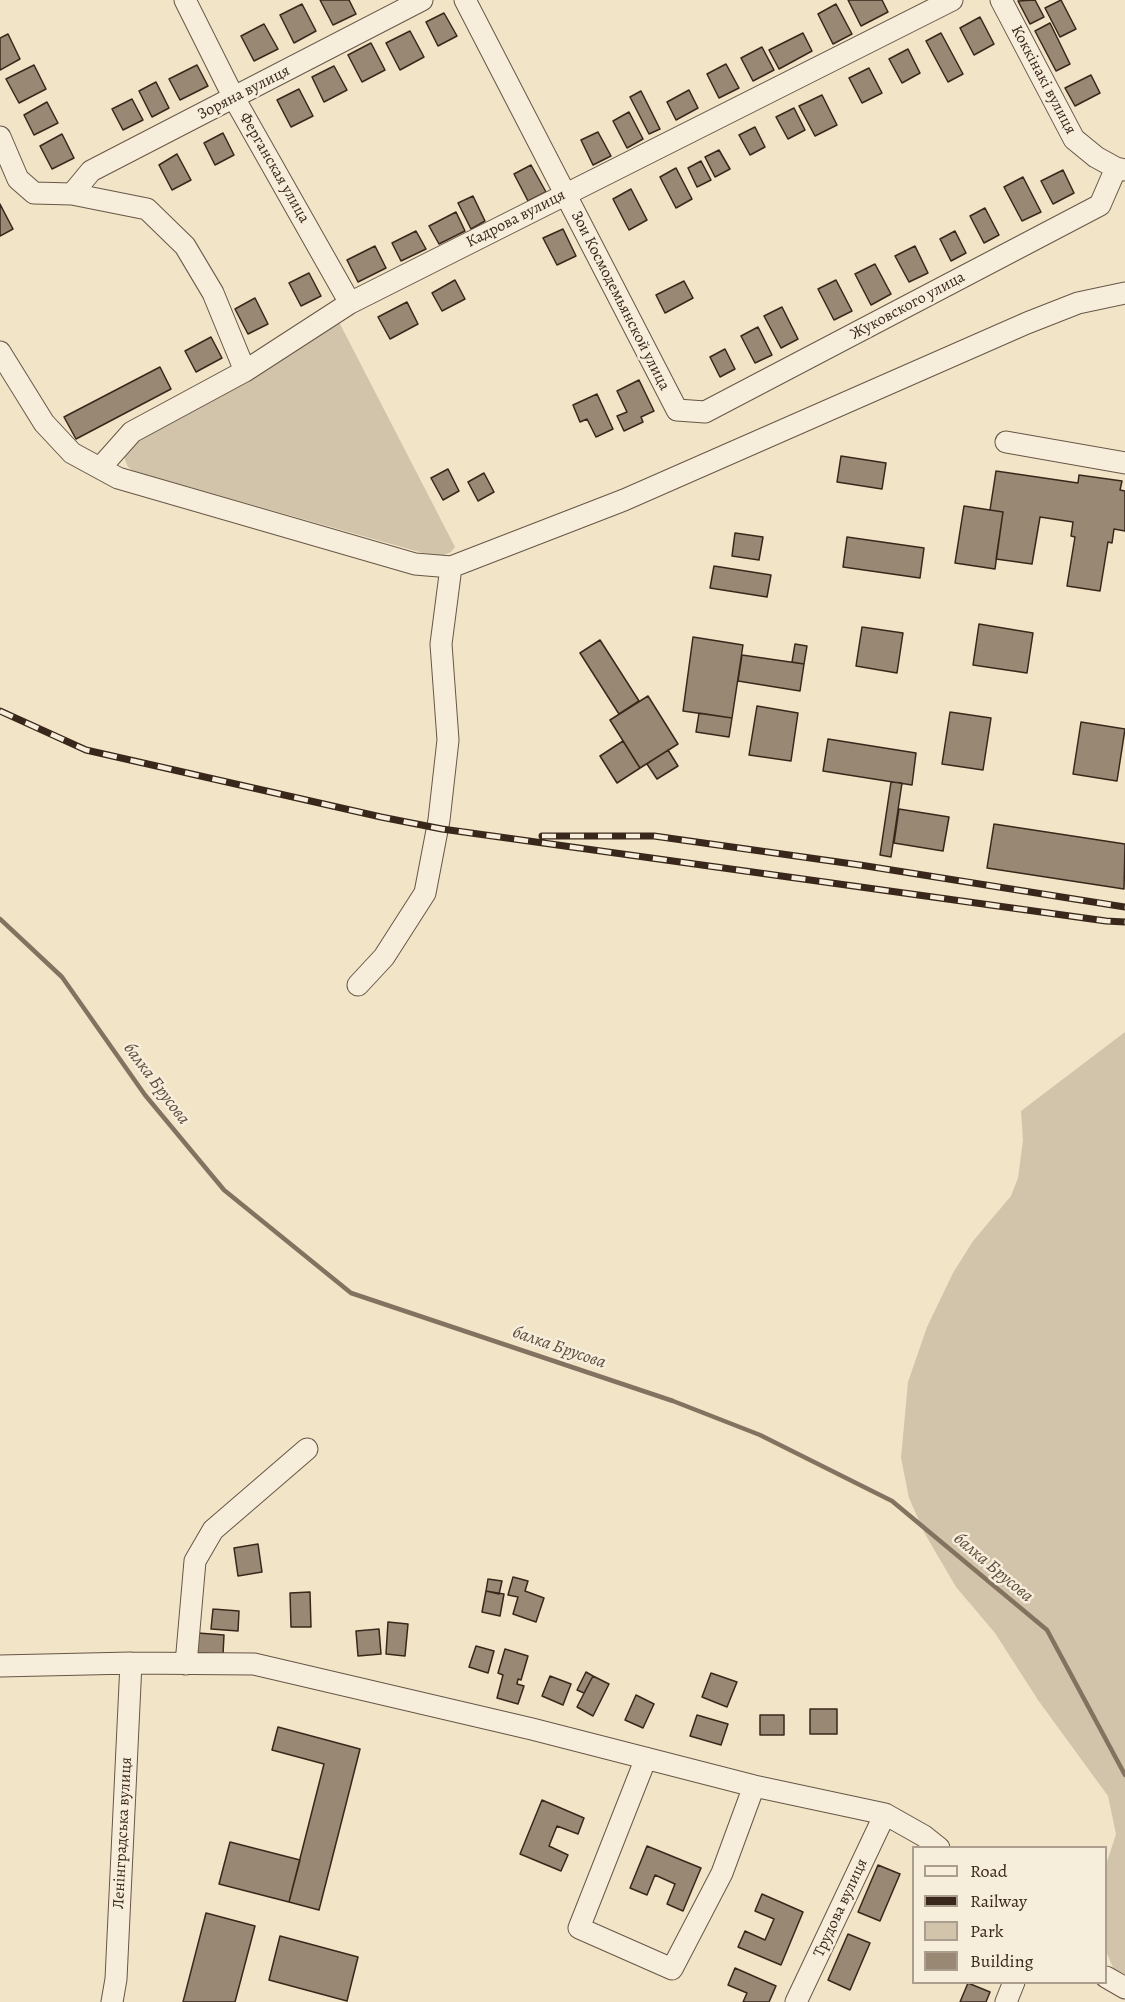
<!DOCTYPE html>
<meta charset="utf-8">
<style>
body{margin:0}
#map{position:relative;width:1125px;height:2002px;overflow:hidden;background:#f1e4c7;font-family:Alegreya,serif}
canvas{display:block}
.legend{position:absolute;left:912px;top:1846px;width:195px;height:138px;box-sizing:border-box;background:#f6eddb;border:2px solid #ab9e8e;margin:0;padding:8px 10px;list-style:none;font-size:18px;color:#3a271b}
.legend li{display:flex;align-items:center;gap:12px;height:30px}
.legend b{width:30px;border:2px solid #ab9e8e}
</style>
<div id="map">
<canvas width="1125" height="2002"></canvas>
<ul class="legend">
<li><b style="height:8px;background:#f6eddb"></b>Road</li>
<li><b style="height:8px;background:#3a271b"></b>Railway</li>
<li><b style="height:16px;background:#d2c4aa"></b>Park</li>
<li><b style="height:16px;background:#998974"></b>Building</li>
</ul>
</div>
<script>
const context = document.querySelector('canvas').getContext('2d');
context.lineJoin = 'round';
function fill(path, color) { context.fillStyle = color; context.fill(path, 'evenodd'); }
const toPath = rows => new Path2D(rows.map(r => 'M' + r).join(''));
function trace(path, color, width, dash) { context.strokeStyle = color; context.lineWidth = width; context.lineCap = dash ? 'butt' : 'round'; context.setLineDash(dash || []); context.stroke(path); }
function write(font, color, halo, rows, align = 'center') {
  context.font = font + ' Alegreya,serif'; context.lineWidth = 5; context.setLineDash([]); context.textBaseline = 'middle'; context.strokeStyle = halo; context.fillStyle = color; for (const [text, x, y, turn = 0] of rows) {
    context.save(); context.translate(x, y); context.rotate((+turn || 0) * Math.PI / 180); context.textAlign = isNaN(turn) ? turn : align; if (halo) context.strokeText(text, 0, 0); context.fillText(text, 0, 0); context.restore();
  }
}
fill(toPath([
 [339,322,455,547,451,552,442,556,423,553,133,471,128,467,124,457,126,448],
 [1125,1032,1125,1996,1106,1951,1106,1865,1116,1834,1108,1796,1038,1700,995,1633,956,1587,925,1534,909,1498,901,1458,908,1382,927,1327,953,1273,973,1241,1011,1196,1018,1178,1023,1140,1021,1111]
]), '#d2c4aa');
trace(toPath([
 [0,919,62,977,145,1095,224,1190,351,1293,673,1401,760,1435,892,1501,1047,1630,1125,1775]
]), '#83725f', 4.5);
const building = toPath([
 [320,0,349,0,356,14,333,25,320,0],
 [848,0,882,0,888,12,861,26,848,0],
 [1035,0,1044,17,1030,24,1018,1,1035,0],
 [1061,0,1076,29,1060,37,1045,8,1061,0],
 [302,4,316,31,294,43,280,15,302,4],
 [836,4,852,34,833,44,818,14,836,4],
 [444,13,457,36,438,46,426,22,444,13],
 [980,17,994,44,974,55,960,28,980,17],
 [1050,23,1070,64,1056,71,1035,31,1050,23],
 [264,24,278,49,254,61,241,36,264,24],
 [410,31,424,57,400,70,386,43,410,31],
 [803,33,812,51,779,69,769,50,803,33],
 [941,33,963,74,948,82,926,41,941,33],
 [8,34,20,59,0,70,0,38,8,34],
 [371,43,385,70,362,82,348,55,371,43],
 [762,47,774,70,753,81,741,58,762,47],
 [908,49,920,73,902,83,889,59,908,49],
 [726,64,739,88,719,98,707,74,726,64],
 [34,65,46,89,19,103,6,79,34,65],
 [197,65,208,86,180,100,169,79,197,65],
 [334,66,347,90,324,102,312,77,334,66],
 [869,68,882,93,862,103,849,78,869,68],
 [1091,75,1100,93,1075,106,1065,88,1091,75],
 [156,82,169,108,152,117,139,91,156,82],
 [299,89,313,116,291,127,277,100,299,89],
 [689,90,698,108,676,120,667,102,689,90],
 [641,91,660,129,649,134,630,97,641,91],
 [822,95,837,125,815,136,799,106,822,95],
 [132,99,143,120,123,130,112,109,132,99],
 [47,102,58,123,34,135,24,115,47,102],
 [794,108,805,130,788,139,776,117,794,108],
 [629,112,643,139,627,148,613,121,629,112],
 [755,127,765,147,750,155,739,135,755,127],
 [598,132,611,156,593,165,581,140,598,132],
 [223,133,234,155,215,165,204,143,223,133],
 [62,134,74,158,52,169,40,146,62,134],
 [719,150,730,169,715,177,705,157,719,150],
 [177,154,191,180,172,190,159,165,177,154],
 [701,161,711,180,697,187,688,168,701,161],
 [531,165,546,192,528,201,514,174,531,165],
 [676,168,692,199,676,208,660,177,676,168],
 [1063,170,1074,193,1053,204,1041,181,1063,170],
 [1023,177,1041,212,1022,221,1004,187,1023,177],
 [631,189,647,220,629,230,613,199,631,189],
 [473,196,485,221,471,229,458,203,473,196],
 [0,204,13,229,0,236,0,204],
 [985,208,999,235,984,243,970,216,985,208],
 [456,212,465,231,439,244,429,226,456,212],
 [563,229,576,256,557,265,543,238,563,229],
 [416,231,426,249,401,261,392,243,416,231],
 [955,231,966,253,951,261,940,239,955,231],
 [375,246,386,268,358,282,347,260,375,246],
 [915,246,928,273,909,282,895,256,915,246],
 [875,264,891,294,871,305,855,274,875,264],
 [309,273,321,296,301,306,289,283,309,273],
 [455,280,465,299,442,311,432,293,455,280],
 [836,280,852,311,834,320,818,289,836,280],
 [684,281,693,298,665,313,656,295,684,281],
 [255,298,268,324,248,334,235,309,255,298],
 [407,302,418,324,390,339,378,317,407,302],
 [782,307,798,339,781,348,764,316,782,307],
 [758,327,772,355,755,363,741,336,758,327],
 [211,337,222,358,196,372,185,351,211,337],
 [725,349,735,369,720,377,710,357,725,349],
 [160,367,171,389,76,439,64,417,160,367],
 [639,380,654,411,641,417,643,422,624,431,617,416,627,412,617,391,639,380],
 [597,394,613,429,596,437,587,419,580,422,573,405,597,394],
 [841,456,886,463,882,489,837,482,841,456],
 [448,469,459,491,443,500,431,478,448,469],
 [996,471,1078,483,1079,475,1122,481,1120,490,1125,491,1125,531,1114,529,1112,543,1108,542,1100,591,1067,586,1075,537,1071,536,1073,522,1040,517,1032,564,996,559,1003,512,990,510,996,471],
 [484,473,494,492,478,501,468,482,484,473],
 [964,506,1003,512,995,569,955,563,964,506],
 [735,533,763,537,759,560,732,556,735,533],
 [847,537,924,548,920,578,843,567,847,537],
 [714,566,771,575,767,597,710,588,714,566],
 [979,624,1033,633,1027,673,973,665,979,624],
 [862,627,903,633,897,673,856,666,862,627],
 [693,637,743,645,732,718,683,711,693,637],
 [600,640,639,701,619,714,580,653,600,640],
 [795,644,807,646,804,664,792,662,795,644],
 [742,655,804,664,800,691,738,681,742,655],
 [648,696,678,744,640,768,610,720,648,696],
 [757,706,798,713,791,761,749,755,757,706],
 [950,712,991,718,983,770,942,764,950,712],
 [699,713,732,718,729,737,696,732,699,713],
 [1081,722,1125,729,1117,781,1073,774,1081,722],
 [828,739,916,753,912,785,823,771,828,739],
 [623,741,640,768,617,783,600,756,623,741],
 [668,750,678,766,657,779,647,764,668,750],
 [891,782,902,783,891,857,880,855,891,782],
 [899,809,949,817,943,851,894,843,899,809],
 [994,824,1125,844,1124,889,987,868,994,824],
 [258,1544,262,1572,238,1576,234,1548,258,1544],
 [513,1577,528,1581,525,1591,544,1598,536,1622,513,1614,518,1597,508,1595,513,1577],
 [488,1579,502,1581,499,1594,486,1591,488,1579],
 [486,1591,504,1594,500,1616,482,1612,486,1591],
 [310,1592,311,1627,291,1627,290,1593,310,1592],
 [213,1609,239,1611,238,1631,211,1629,213,1609],
 [388,1622,408,1624,405,1656,386,1654,388,1622],
 [379,1629,381,1654,358,1656,356,1631,379,1629],
 [198,1633,224,1635,223,1654,197,1653,198,1633],
 [476,1646,494,1651,488,1673,469,1667,476,1646],
 [505,1649,528,1656,521,1680,518,1679,517,1684,524,1686,518,1704,497,1698,503,1675,498,1673,505,1649],
 [586,1672,593,1676,584,1693,577,1690,586,1672],
 [711,1673,737,1682,727,1707,702,1697,711,1673],
 [550,1676,571,1684,563,1705,542,1696,550,1676],
 [593,1676,609,1684,593,1716,577,1707,593,1676],
 [636,1695,654,1704,643,1728,625,1720,636,1695],
 [810,1709,837,1709,837,1734,810,1734,810,1709],
 [697,1715,728,1724,721,1745,690,1736,697,1715],
 [760,1715,784,1715,784,1735,760,1735,760,1715],
 [278,1727,360,1749,319,1910,289,1902,324,1764,272,1750,278,1727],
 [542,1800,584,1818,578,1834,557,1826,549,1846,568,1855,561,1871,520,1854,542,1800],
 [230,1842,300,1860,289,1902,219,1884,230,1842],
 [647,1846,701,1868,683,1911,667,1904,675,1884,655,1875,647,1895,630,1888,647,1846],
 [878,1865,900,1874,880,1921,858,1912,878,1865],
 [762,1894,803,1912,781,1965,738,1947,745,1931,765,1940,774,1919,755,1911,762,1894],
 [206,1913,255,1926,235,2002,183,2002,206,1913],
 [848,1934,870,1943,850,1990,828,1980,848,1934],
 [280,1936,358,1957,347,2001,269,1980,280,1936],
 [735,1968,776,1986,769,2002,743,2002,747,1993,728,1985,735,1968],
 [968,1983,990,1992,986,2002,960,2002,968,1983]
]);
fill(building, '#998974');
trace(building, '#3a271b', 1.5);
const minor = toPath([
 [185,0,234,98,350,303],
 [465,0,677,410,705,412,1100,205,1116,168],
 [1001,0,1074,139,1096,157,1116,168,1125,170],
 [0,137,18,179,34,193,72,194,147,209,185,246,213,293,245,371],
 [72,194,91,171,422,0],
 [0,352,44,423,72,453,118,478,415,564,451,567,624,500,1027,323,1078,303,1125,293],
 [1006,442,1125,463],
 [100,468,132,432,245,371,350,303,952,0],
 [358,985,384,957,425,893,439,820,448,740,441,644,451,567],
 [186,1664,195,1561,213,1530,307,1449],
 [0,1666,131,1663,254,1664,532,1729,754,1786,885,1814,924,1836,939,1848],
 [646,1758,579,1928,672,1969,722,1873,754,1786],
 [1106,1977,1125,1988],
 [112,2002,116,1979,131,1663],
 [796,2002,885,1814],
 [1006,2002,1014,1982]
]);
trace(minor, '#685646', 23);
trace(minor, '#f6eddb', 21);
const rail = toPath([
 [0,711,86,750,381,817,442,829,1106,921,1125,922],
 [542,836,654,836,860,865,1125,907]
]);
trace(rail, '#3a271b', 7);
trace(rail, '#f6eddb', 4.5, [14]);
write('16px', '#3a271b', '#f6eddb', [
 ["Коккінакі вулиця",1043,80,62],
 ["Зоряна вулиця",244,93,-27],
 ["Ферганская улица",274,168,60],
 ["Кадрова вулиця",516,219,-27],
 ["Зои Космодемьянской улица",620,301,63],
 ["Жуковского улица",908,306,-28],
 ["Ленінградська вулиця",123,1833,-87],
 ["Трудова вулиця",841,1908,-65]
]);
write('italic 18px', '#5e4c3d', '#f6eddb', [
 ["балка Брусова",156,1084,53],
 ["балка Брусова",559,1348,19],
 ["балка Брусова",993,1568,40]
]);
</script>
